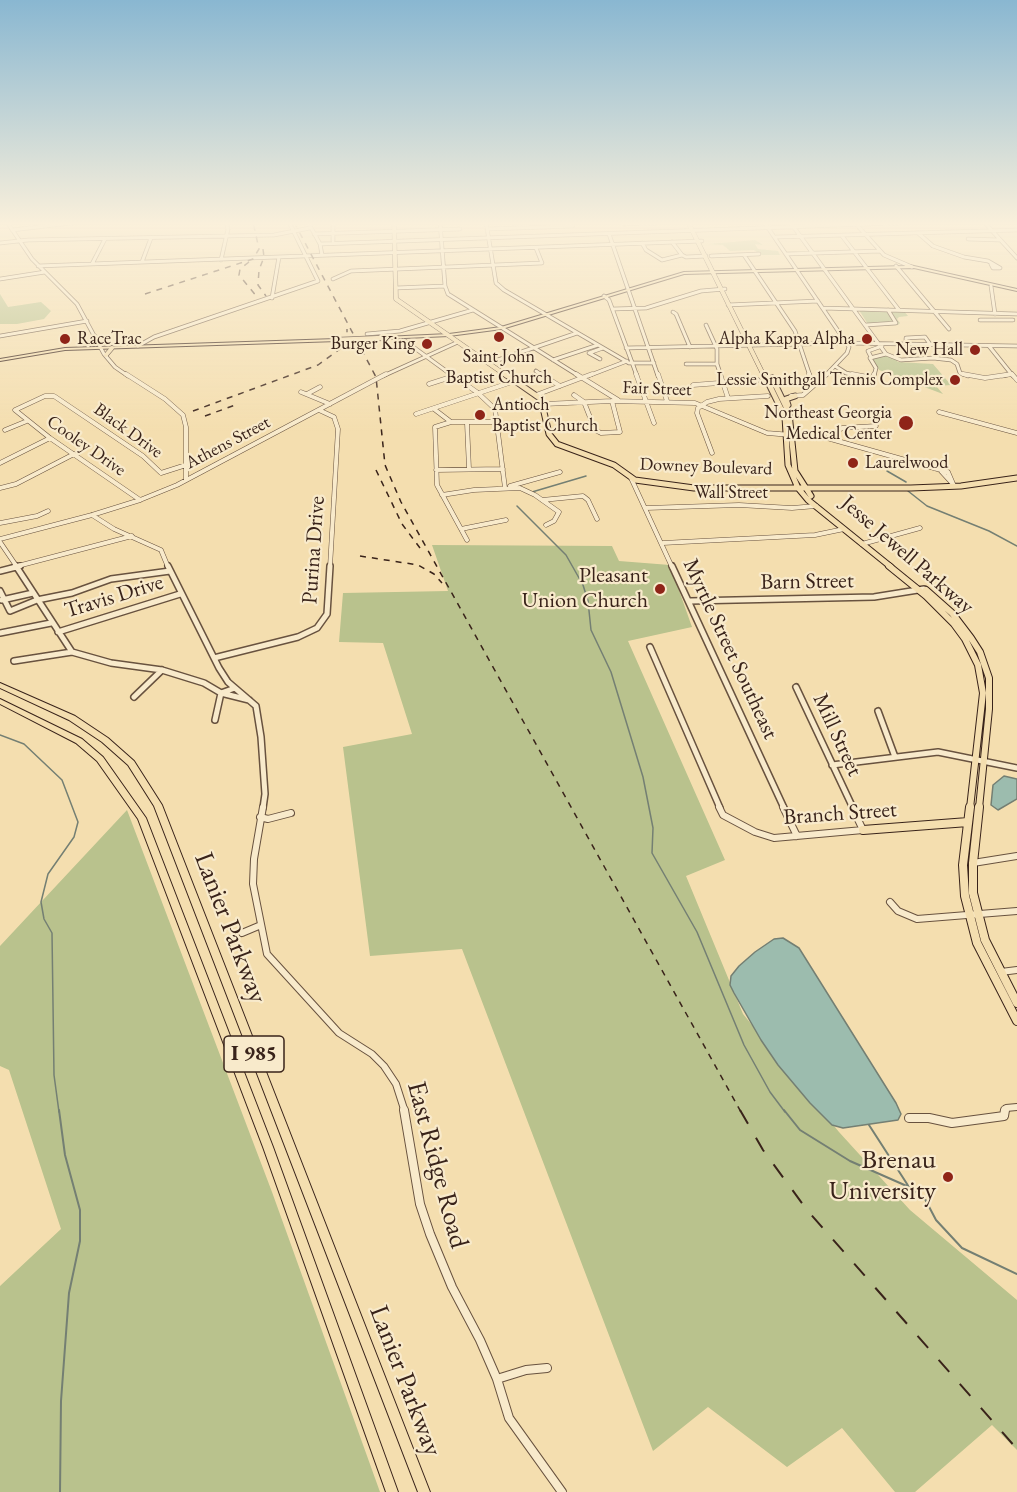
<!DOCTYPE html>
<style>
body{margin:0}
canvas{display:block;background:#f4deaf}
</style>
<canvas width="1017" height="1492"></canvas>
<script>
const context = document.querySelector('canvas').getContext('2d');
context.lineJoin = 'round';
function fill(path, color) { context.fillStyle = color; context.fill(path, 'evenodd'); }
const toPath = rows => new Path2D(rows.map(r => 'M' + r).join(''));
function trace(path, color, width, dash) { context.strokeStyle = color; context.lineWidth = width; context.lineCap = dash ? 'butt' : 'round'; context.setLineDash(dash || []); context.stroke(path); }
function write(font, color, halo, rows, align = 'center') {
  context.font = font + ' "EB Garamond",serif'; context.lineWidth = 4.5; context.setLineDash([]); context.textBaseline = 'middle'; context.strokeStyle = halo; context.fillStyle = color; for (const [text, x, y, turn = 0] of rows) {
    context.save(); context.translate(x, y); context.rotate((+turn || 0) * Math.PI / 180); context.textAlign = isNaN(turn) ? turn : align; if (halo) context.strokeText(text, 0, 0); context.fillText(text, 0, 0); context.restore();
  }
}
fill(toPath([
 [755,240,763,245,755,244,758,249,778,251,780,255,762,255,754,250,730,251,723,245,709,244],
 [0,294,8,307,41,302,51,311,44,319,17,324,0,324],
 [859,310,904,311,908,316,899,317,897,319,900,323,898,325,869,326],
 [887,355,893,356,898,362,933,364,951,385,936,386,943,394,879,370,872,358],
 [432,545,612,546,619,561,670,565,692,627,628,641,725,860,686,876,743,1014,839,1132,910,1210,1017,1300,1017,1450,992,1425,915,1492,895,1492,842,1428,787,1467,708,1407,653,1451,462,949,370,956,343,747,412,734,383,643,339,642,343,593,448,591],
 [127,810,272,1192,380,1492,0,1492,0,1286,61,1229,9,1070,0,1066,0,946]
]), '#b9c28d');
const water = toPath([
 [1004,776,1017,779,1017,799,998,810,991,805,993,785,1004,776],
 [783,938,799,948,896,1103,901,1114,898,1120,843,1128,832,1125,810,1103,778,1065,761,1040,734,993,730,985,731,976,739,966,755,952,774,939,783,938]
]);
fill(water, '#9cbcae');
trace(water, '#747f73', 1.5);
trace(toPath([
 [887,471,906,482],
 [908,491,927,506,989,531,1017,546],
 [532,492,586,476],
 [517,506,566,555,583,585,588,601,591,630,611,672,643,777,653,828,652,853,697,932,744,1045,770,1092,785,1112],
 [0,735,24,744,62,780,78,822,74,837,48,874,41,902,44,919,52,933,54,1075,59,1112]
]), '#747f73', 1.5);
trace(toPath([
 [59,1110,65,1155,80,1210,80,1241,69,1293,61,1401,60,1492],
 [784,1110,800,1130,850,1161,909,1187,925,1199,936,1220,962,1248,1017,1274],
 [869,1125,909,1187]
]), '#747f73', 2);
const minorFar4 = toPath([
 [7,222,32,259,77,304,104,354,115,367,128,376],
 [308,222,320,244,322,255],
 [333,222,333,241],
 [440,222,445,286,448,294,579,376],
 [486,222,496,283,504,290,629,363,654,363],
 [764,222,849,347,847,353,825,376],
 [790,222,886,354],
 [984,222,1017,258],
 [855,223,884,255,912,267],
 [623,224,681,222],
 [487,229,573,226],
 [12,230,80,222],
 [918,233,933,246,964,257,988,261,1000,268,993,268,991,264],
 [314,234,460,229],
 [609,234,658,376],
 [842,236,899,310],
 [776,237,1017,230],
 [968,239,1000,240],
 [672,242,682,255],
 [0,243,28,240,274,235,310,228],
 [642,243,646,250,662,260,682,255,686,257,706,256],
 [320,244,923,222],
 [786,254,880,251],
 [744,255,795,331,810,376],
 [711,256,759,254],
 [221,260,228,229,226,222],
 [142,262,151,238],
 [92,264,105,239],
 [38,266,702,241],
 [896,266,949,329],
 [0,279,45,272],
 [333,279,351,271,542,263,536,248],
 [991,286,995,314],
 [396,288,445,286],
 [604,296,609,300,637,376],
 [272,298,279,257],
 [728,305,818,301],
 [823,308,1017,314],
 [613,309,646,308,701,291,725,289],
 [673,312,676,314,690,347],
 [980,320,1013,320],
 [706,325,717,349,717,364,721,376],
 [866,325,896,323,888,310],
 [367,334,400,331,473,310],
 [0,336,87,321],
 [405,341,453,376],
 [906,344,906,338,925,337,930,344],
 [88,346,95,336],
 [138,346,154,337,318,281,289,222],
 [989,346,1013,376],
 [626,348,847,343,1017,346],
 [871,357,868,351,882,346],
 [600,359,589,353,603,348],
 [553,360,598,345],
 [489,363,577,333],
 [686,364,717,364],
 [835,366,846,373,860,376],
 [536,371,543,376],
 [383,376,458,342],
 [588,376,627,361],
 [874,376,876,368,870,358,886,354,901,360,933,358,951,360,957,364,960,373,968,376],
 [1002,376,1012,374]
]);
const minorFar3 = toPath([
 [126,374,165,399,183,415,186,427,186,480],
 [451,374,478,393,495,409,505,488],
 [541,374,560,386],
 [576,374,618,400],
 [636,374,654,423],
 [658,374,667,401],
 [720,374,728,398],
 [809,374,813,385],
 [852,374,873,378,874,374],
 [963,374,985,378,1012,374],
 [1012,374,1017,380],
 [429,384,454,376],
 [693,385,758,380],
 [301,392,330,404],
 [307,394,320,387],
 [536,395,592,374],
 [574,395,584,402,595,430,601,433,620,432,612,401],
 [791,396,803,395,827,374],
 [544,404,612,401,695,403,767,433,827,438,948,472,954,486],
 [434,409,451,422],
 [319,410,334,417,338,429,330,567],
 [939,412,1017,433],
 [416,414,515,381],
 [467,423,469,469],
 [5,430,27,421],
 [827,438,842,428,876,426],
 [712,453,697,413,698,408,707,402,719,399,768,396],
 [0,463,50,438],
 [436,470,503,469],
 [940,470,952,483],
 [631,478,672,567],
 [510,486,560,472],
 [0,488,16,484,74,454],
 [442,495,474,490,520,488,535,495,559,512,554,521,546,525],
 [140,500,50,438,15,410,45,396,54,396,143,456,161,473,186,465],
 [542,500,583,496,588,500,597,519],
 [646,508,739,505,792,508,816,506],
 [92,515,114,529,161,550,168,567],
 [0,523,37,516,48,511],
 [461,529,506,520],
 [0,539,92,515,140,500,177,485,386,374],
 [467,540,437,485,435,427,451,422,498,422],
 [0,542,17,567],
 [663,543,815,535,844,529],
 [862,544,920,528],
 [14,567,132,536]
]);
const minorFar2 = toPath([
 [16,566,72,652,111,663,162,670,204,683,221,693,249,700],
 [168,566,219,668,228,682,256,706,261,737,265,794,263,808],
 [672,566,784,808],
 [0,571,20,566],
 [0,591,10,611,37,600,72,593,111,579,170,571],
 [2,600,33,593],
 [690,601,874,597,924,589],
 [58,632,180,594],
 [0,633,51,623],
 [650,647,720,808],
 [214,658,298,637,317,628,327,614,330,566],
 [14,661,72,652],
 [796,687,853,808],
 [134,697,162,670],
 [878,711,895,757],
 [215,720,221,693,235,688],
 [832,765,938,752,1017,768]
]);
const minorFar1 = toPath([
 [263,807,254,859,253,884,267,954,339,1033,372,1054,384,1066,396,1084,405,1112],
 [719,807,723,815,755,832,774,838,863,830,852,807],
 [783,807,797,836],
 [260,817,268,819,291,813],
 [973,863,1017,856],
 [890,902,898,911,917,919,1017,911],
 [242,933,261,925],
 [1001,972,1017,970],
 [1005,1112,1006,1108,1017,1107]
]);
const minor = toPath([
 [404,1110,420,1204,430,1234,452,1287,480,1340,497,1379,509,1418,562,1492],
 [909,1118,929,1118,952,1123,1004,1116,1005,1110],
 [497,1379,526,1370,547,1368]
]);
const majorFar3 = toPath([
 [394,222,396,299,507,376],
 [688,222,764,376],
 [106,355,112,348]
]);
const majorFar2 = toPath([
 [505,374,541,399,549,434,557,444,614,465,635,480,694,488,911,488,961,486,1017,478],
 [764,374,785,417,788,465,798,488,808,500,891,567],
 [772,378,789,413,795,471,811,496],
 [788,405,786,399,795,396]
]);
const majorFar1 = toPath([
 [889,566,926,596,954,624,965,639,978,665,983,693,970,808],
 [926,590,952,613,971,638,980,652,989,678,989,709,979,808]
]);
const major = toPath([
 [970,807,963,865,965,896,977,943,1017,1021],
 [979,807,973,863,973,893,985,940,1017,1003],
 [863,830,968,822]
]);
const highway = toPath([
 [905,264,1017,289,1017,291,914,268,684,274,502,329,449,336,383,339,381,338,383,337,449,334,501,327,684,272,905,266,905,264],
 [336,339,338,340,338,341,65,350,0,361,0,359,65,348,336,339],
 [0,683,75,716,108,738,134,761,162,805,430,1492,418,1492,154,806,128,765,102,742,69,720,0,688,0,683],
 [0,699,82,739,103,757,146,818,273,1147,398,1492,386,1492,263,1147,138,819,97,761,76,743,0,704,0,699]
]);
trace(minorFar4, '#68523f', 4.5);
trace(minorFar3, '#68523f', 5);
trace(minorFar2, '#68523f', 8);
trace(minorFar1, '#68523f', 8);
trace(minor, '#68523f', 10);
trace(majorFar3, '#39231a', 5);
trace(majorFar2, '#39231a', 7);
trace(majorFar1, '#39231a', 8);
trace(major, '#39231a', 10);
trace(highway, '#39231a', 2);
trace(minorFar4, '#f8eacb', 3);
trace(minorFar3, '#f8eacb', 4);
trace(minorFar2, '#f8eacb', 5);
trace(minorFar1, '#f8eacb', 6);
trace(minor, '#f8eacb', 8);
trace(majorFar3, '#f4deaf', 4);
trace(majorFar2, '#f4deaf', 5);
trace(majorFar1, '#f4deaf', 6);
trace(major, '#f4deaf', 8);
fill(highway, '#f4deaf');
trace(toPath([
 [294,222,376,377,385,465,401,502,741,1112],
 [263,249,264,257,259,270,258,285,266,296],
 [249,262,240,269,239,275,258,298],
 [145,294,253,259,259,249,253,222],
 [193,411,318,365,344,346,347,341,347,329],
 [205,416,238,404],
 [376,470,402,524,420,548],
 [360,556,418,565,434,574,442,583]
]), '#39231a', 1.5, [6, 6]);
trace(toPath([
 [740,1110,763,1150,807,1210,1017,1449]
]), '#39231a', 2, [16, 16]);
const highwayBridge = toPath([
 [336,340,383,338]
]);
trace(highwayBridge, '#39231a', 6, []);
trace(highwayBridge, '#f4deaf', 4.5);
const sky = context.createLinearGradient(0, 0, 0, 431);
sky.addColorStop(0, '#89b7d1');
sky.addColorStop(0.52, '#faf0db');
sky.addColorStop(1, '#faf0db00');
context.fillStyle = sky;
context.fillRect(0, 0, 1017, 431);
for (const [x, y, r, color] of [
 [499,337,6,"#8f2418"],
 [65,339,6,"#8f2418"],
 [867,339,6,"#8f2418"],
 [427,344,6,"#8f2418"],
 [975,350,6,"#8f2418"],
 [955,380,6,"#8f2418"],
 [480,415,6,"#8f2418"],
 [906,423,8,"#8f2418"],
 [853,463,6,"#8f2418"],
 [660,589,6,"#8f2418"],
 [948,1177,6,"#8f2418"]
]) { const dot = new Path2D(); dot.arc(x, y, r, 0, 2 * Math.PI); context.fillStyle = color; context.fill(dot); trace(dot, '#f8eacb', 2); }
write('18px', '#39231a', '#f8eacb', [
 ["RaceTrac",77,339,"left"],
 ["Alpha Kappa Alpha",855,339],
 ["Burger King",415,344],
 ["New Hall",963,350],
 ["Saint John",499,357,"center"],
 ["Baptist Church",499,378,"center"],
 ["Lessie Smithgall Tennis Complex",943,380],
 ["Antioch",492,405,"left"],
 ["Baptist Church",492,426,"left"],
 ["Northeast Georgia",892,413],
 ["Medical Center",892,434],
 ["Laurelwood",865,463,"left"]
], 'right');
write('18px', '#39231a', '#f8eacb', [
 ["Fair Street",657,389,2],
 ["Black Drive",128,431,36],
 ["Athens Street",228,443,-28],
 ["Cooley Drive",86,446,35],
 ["Downey Boulevard",706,467,2],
 ["Wall Street",731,493]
]);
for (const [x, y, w] of [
 [254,1054,60]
]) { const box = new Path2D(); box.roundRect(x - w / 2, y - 18, w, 36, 4.5); context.fillStyle = '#f8eacb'; context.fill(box); trace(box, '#39231a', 1.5); }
write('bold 21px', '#39231a', null, [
 ["I 985",254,1054]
]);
write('22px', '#39231a', '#f8eacb', [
 ["Purina Drive",314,550,-86],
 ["Jesse Jewell Parkway",907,555,41],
 ["Barn Street",807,582,-1],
 ["Travis Drive",114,597,-17],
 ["Myrtle Street Southeast",730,649,65],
 ["Mill Street",837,735,65],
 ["Branch Street",840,814,-4]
]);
write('22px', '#39231a', '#f8eacb', [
 ["Pleasant",648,576],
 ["Union Church",648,601]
], 'right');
write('27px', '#39231a', '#f8eacb', [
 ["Lanier Parkway",230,928,69],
 ["East Ridge Road",437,1165,75],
 ["Lanier Parkway",405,1381,69]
]);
write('27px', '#39231a', '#f8eacb', [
 ["Brenau",936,1161],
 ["University",936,1192]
], 'right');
</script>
